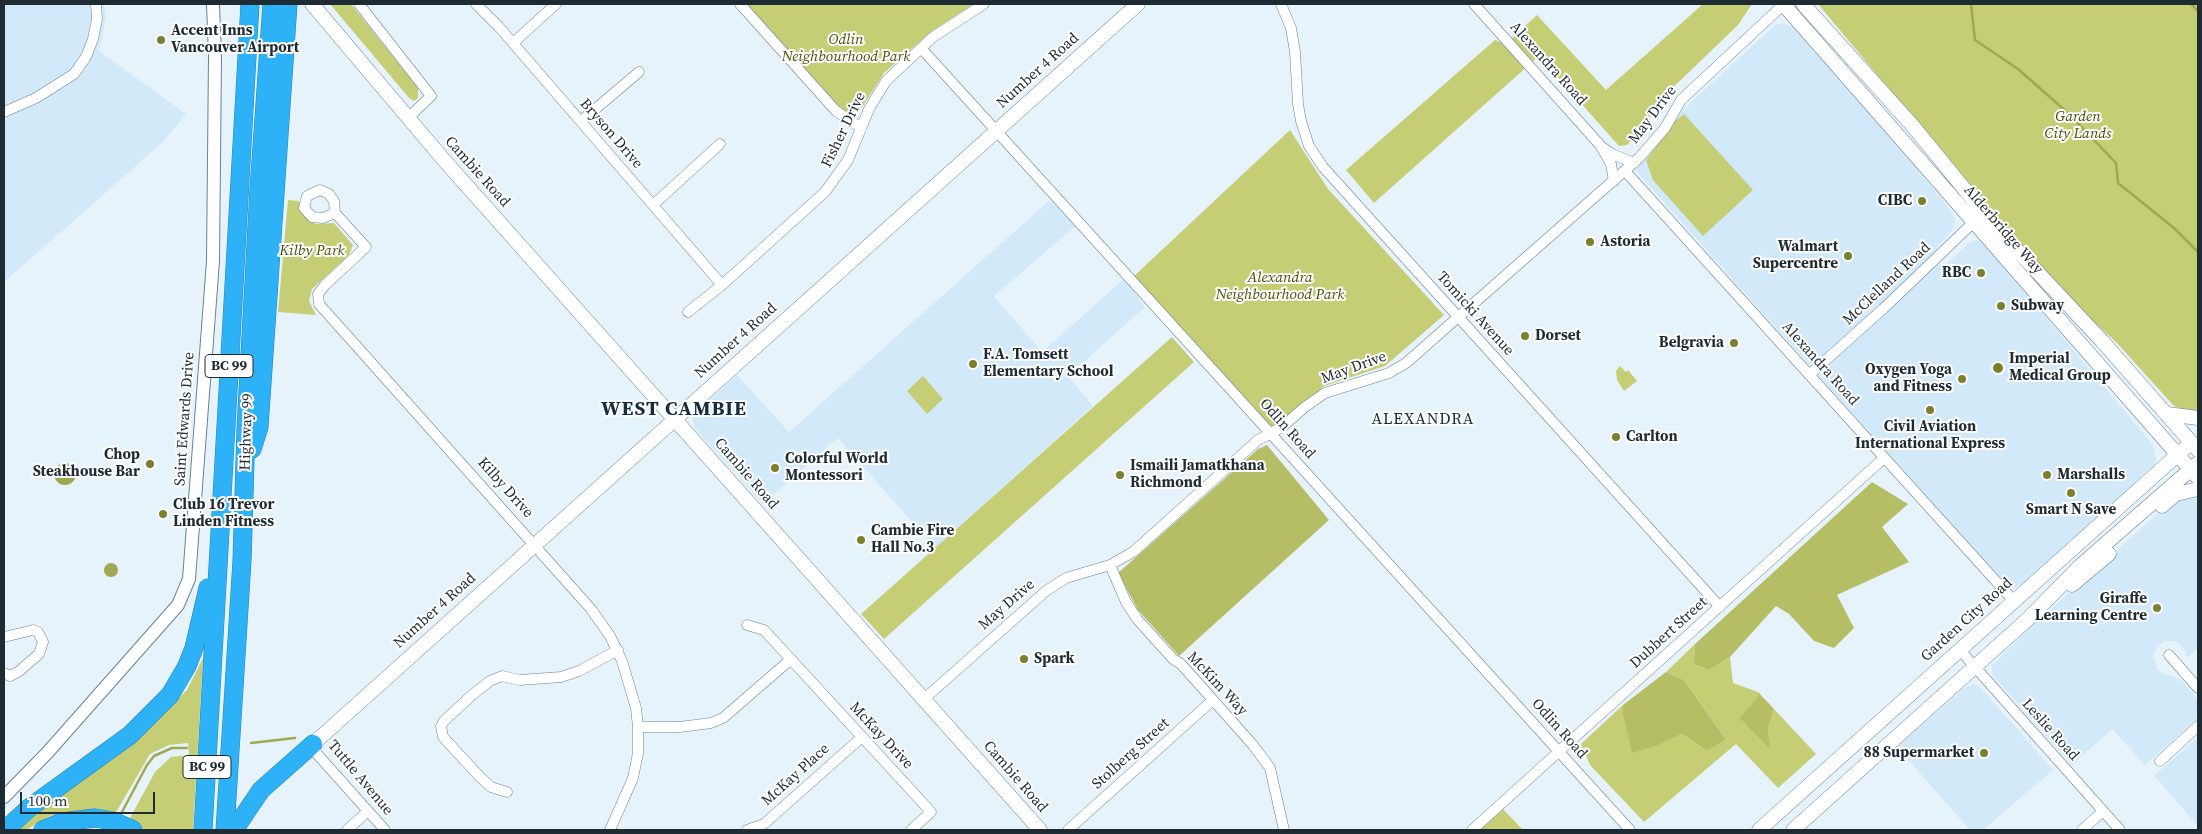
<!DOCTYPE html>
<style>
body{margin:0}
#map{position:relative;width:2202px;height:834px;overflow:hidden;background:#e6f3fb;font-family:"Source Serif 4",serif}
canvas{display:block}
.frame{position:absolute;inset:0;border:5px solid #1f2b33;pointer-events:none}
.scale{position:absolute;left:20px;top:792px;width:135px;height:22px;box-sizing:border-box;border:2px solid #1f2b33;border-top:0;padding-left:6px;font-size:15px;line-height:18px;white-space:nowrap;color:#1f2b33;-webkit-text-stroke:4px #fefefe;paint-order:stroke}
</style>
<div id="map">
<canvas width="2202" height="834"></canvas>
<div class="frame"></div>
<div class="scale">100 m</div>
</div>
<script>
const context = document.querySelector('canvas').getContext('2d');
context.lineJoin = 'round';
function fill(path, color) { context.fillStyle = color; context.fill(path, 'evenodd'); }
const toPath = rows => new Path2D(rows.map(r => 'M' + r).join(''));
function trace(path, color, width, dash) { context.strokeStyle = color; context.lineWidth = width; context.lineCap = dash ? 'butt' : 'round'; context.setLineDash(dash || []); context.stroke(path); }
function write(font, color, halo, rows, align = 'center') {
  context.font = font + ' "Source Serif 4",serif'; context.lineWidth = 4; context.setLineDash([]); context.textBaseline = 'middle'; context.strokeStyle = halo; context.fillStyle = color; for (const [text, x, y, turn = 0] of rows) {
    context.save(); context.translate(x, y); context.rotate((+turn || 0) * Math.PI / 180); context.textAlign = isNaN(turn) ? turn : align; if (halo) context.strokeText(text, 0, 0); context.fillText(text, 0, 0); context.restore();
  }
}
fill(toPath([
 [4,4,104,4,106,16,99,51,186,114,162,143,4,282],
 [1783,23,1796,28,1898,141,1915,166,1952,212,1955,221,1952,230,1931,254,1943,267,1969,243,1975,240,1983,242,2153,445,2156,459,2154,465,2136,480,2137,482,2025,585,2023,583,2015,587,2006,585,1627,161,1775,25],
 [1050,200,1076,226,994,296,1042,352,1124,279,1145,307,1068,376,1093,406,935,548,838,438,763,504,694,427,693,418,696,412,737,375,789,432],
 [2198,495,2198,649,2187,658,2185,650,2180,644,2174,641,2164,641,2156,649,2153,656,2157,669,2164,674,2180,679,2198,700,2198,717,2145,765,2112,729,2072,765,1994,677,1991,666,2026,631,2171,502],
 [1973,684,1981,688,2053,770,1983,830,1970,830,1897,747,1964,688],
 [2198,737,2198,826,2154,776]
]), '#d2e9f9');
fill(toPath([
 [330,4,351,4,418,88,418,98,414,101,409,98],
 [745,4,973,4,932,31,884,73,859,112,854,114,840,110],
 [1703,4,1752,4,1738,25,1661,99,1646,124,1627,145,1619,146,1539,56,1374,203,1346,170,1495,40,1506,44,1537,15,1606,90],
 [1818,4,2198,4,2198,412,2181,410,2173,405,2117,343,2079,308,2000,222],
 [1684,114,1753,190,1703,236,1653,180,1646,160,1674,122],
 [1290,130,1328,189,1444,315,1385,366,1324,386,1274,431,1133,277],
 [288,200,299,201,303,214,311,222,317,224,334,223,353,245,349,255,312,289,309,301,316,315,278,312],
 [1172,337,1194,362,884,639,861,614],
 [1620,366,1626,372,1628,370,1637,381,1624,391,1617,380,1616,371],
 [923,376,943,399,927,414,907,391],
 [1695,644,1694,664,1709,670,1730,657,1733,683,1758,692,1769,749,1768,729,1774,709,1816,754,1778,788,1736,744,1644,822,1590,765,1581,744,1623,705,1623,714,1659,745,1682,734,1707,751,1726,740,1686,682,1666,672],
 [203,658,193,830,145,830,130,818,155,772,171,757,189,755,188,743,169,745,150,754,115,814,95,810,61,813,50,816,26,830,15,830,143,734,187,690],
 [1503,809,1523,830,1480,830]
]), '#c6ce75');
fill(toPath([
 [1267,445,1329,520,1179,656,1138,610,1118,573,1258,449],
 [1872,482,1908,504,1882,527,1909,562,1837,595,1854,628,1834,648,1814,641,1789,614,1776,606,1730,657,1709,670,1694,664,1695,644],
 [1666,672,1685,681,1726,740,1707,751,1682,734,1659,745,1632,753,1623,714,1623,705],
 [1758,692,1774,709,1768,729,1770,749,1740,718,1758,697]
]), '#b6be65');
fill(toPath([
 '54 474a11 11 0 1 1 22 0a11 11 0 1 1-22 0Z',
 '104 570a7 7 0 1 1 14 0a7 7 0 1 1-14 0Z'
]), '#a1a950');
trace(toPath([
 [1971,4,1975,40,2018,69,2068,113,2116,163,2118,183,2174,228,2198,252],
 [2191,4,2198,11],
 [251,743,295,738],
 [122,812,147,765,154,756,172,748,187,748]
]), '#a1a950', 2.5);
const minor = toPath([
 [359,4,431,96,408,118],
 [476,4,499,27,722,285],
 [740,4,836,111,860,127],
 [1281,4,1291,28,1295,52,1298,104,1301,121,1309,146,1323,167,1720,607],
 [1474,4,1600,145,1611,164,1614,181],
 [513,43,556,4],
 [921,48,1630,830],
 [4,112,36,98,74,74,86,57,93,39,97,19,96,4],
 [581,121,639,72],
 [1602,147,1612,154,1634,163],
 [1625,171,2013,600],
 [653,205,720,144],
 [335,213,323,218,312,217,304,208,307,196,320,190,329,194,334,201,335,213,366,247,325,285,318,294,319,304,591,609,610,636,622,661,636,708,638,727,638,753,633,778,610,830],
 [688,312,722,285,825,192,848,160,869,109,886,81,933,37,984,4],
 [1809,375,1883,309,1979,217],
 [1110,565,1126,602,1137,619,1173,659,1181,664,1253,745,1270,768,1284,830],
 [747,625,764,630,931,812,911,830],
 [4,637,33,630,38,632,43,642,39,654,18,672,10,676,4,673],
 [1959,649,2120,830],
 [2169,655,2198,688],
 [924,699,1046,591,1066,578,1110,565,1133,552,1258,440,1282,427,1305,407,1325,393,1389,373,1406,363,1639,158,1665,128,1681,100,1784,4],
 [638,727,680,727,711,723,723,718,790,660],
 [313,744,317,754,385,830],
 [2160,761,2198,726],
 [507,792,491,787,480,777,443,737,441,726,444,721,472,695,490,681,502,676,520,680,561,677,579,671,618,650],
 [347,830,368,811],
 [747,830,764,824,862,737],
 [1068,830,1213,700],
 [1472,830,1884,458],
 [2082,830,2103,811]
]);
const tertiary = toPath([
 [4,797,48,752,178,605,189,579,213,261,215,56,213,4]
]);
const secondary = toPath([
 [312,4,443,159,1040,830],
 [1783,4,2198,478],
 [1803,4,1912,125,1998,230,2102,341,2198,450],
 [2167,414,2198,418],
 [2162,506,2176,494,2198,489],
 [2072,585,2109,554],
 [313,744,1138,4],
 [1759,830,2185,448],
 [1793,830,2029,618,2080,566,2198,463]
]);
const motorway = toPath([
 [252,449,259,427,288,4],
 [5,830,29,808,130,735,170,695,187,666,194,648,208,588],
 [43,830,62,822,95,818,113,821,133,830],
 [203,830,250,4],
 [225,830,242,561,246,428,259,189,272,4],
 [234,830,261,790,313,744]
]);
trace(minor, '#668396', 11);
trace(tertiary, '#668396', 14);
trace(secondary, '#668396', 15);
trace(motorway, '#2983b2', 19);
trace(minor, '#fff', 10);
trace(tertiary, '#fff', 12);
trace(secondary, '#fff', 14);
trace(motorway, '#2eb2f7', 18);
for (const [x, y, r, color] of [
 [161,40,5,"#7a802b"],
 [1922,201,5,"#7a802b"],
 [1590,242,5,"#7a802b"],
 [1848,256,5,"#7a802b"],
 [1981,273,5,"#7a802b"],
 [2001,306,5,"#7a802b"],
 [1525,336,5,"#7a802b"],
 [1734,343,5,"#7a802b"],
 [973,364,5,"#7a802b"],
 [1998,368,6,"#7a802b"],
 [1962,379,5,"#7a802b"],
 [1930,410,5,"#7a802b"],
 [1616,437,5,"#7a802b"],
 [150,464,5,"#7a802b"],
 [775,468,5,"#7a802b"],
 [1120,475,5,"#7a802b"],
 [2047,475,5,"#7a802b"],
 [2071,493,5,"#7a802b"],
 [163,514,5,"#7a802b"],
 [861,540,5,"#7a802b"],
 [2157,608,5,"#7a802b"],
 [1024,659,5,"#7a802b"],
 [1984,753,5,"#7a802b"]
]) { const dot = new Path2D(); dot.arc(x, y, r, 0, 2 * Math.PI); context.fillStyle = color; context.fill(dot); trace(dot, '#fefefe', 2); }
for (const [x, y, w] of [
 [229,366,48],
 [207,767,48]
]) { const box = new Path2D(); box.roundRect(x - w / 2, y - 11.5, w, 23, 4); context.fillStyle = '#fefefe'; context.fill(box); trace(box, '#1f2b33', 1); }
write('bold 14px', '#1f2b33', null, [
 ["BC 99",229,366],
 ["BC 99",207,767]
]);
write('bold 15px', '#1f2b33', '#fefefe', [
 ["Accent Inns",171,31],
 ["Vancouver Airport",171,48],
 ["CIBC",1912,201,"right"],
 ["Astoria",1600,242],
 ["Walmart",1838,247,"right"],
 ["Supercentre",1838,264,"right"],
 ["RBC",1971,273,"right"],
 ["Subway",2011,306],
 ["Dorset",1535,336],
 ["Belgravia",1724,343,"right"],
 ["F.A. Tomsett",983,355],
 ["Elementary School",983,372],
 ["Imperial",2009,359],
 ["Medical Group",2009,376],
 ["Oxygen Yoga",1952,370,"right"],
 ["and Fitness",1952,387,"right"],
 ["Civil Aviation",1930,427,"center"],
 ["International Express",1930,444,"center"],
 ["Carlton",1626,437],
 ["Chop",140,455,"right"],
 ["Steakhouse Bar",140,472,"right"],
 ["Colorful World",785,459],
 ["Montessori",785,476],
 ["Ismaili Jamatkhana",1130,466],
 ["Richmond",1130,483],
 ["Marshalls",2057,475],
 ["Club 16 Trevor",173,505],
 ["Linden Fitness",173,522],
 ["Smart N Save",2071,510,"center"],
 ["Cambie Fire",871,531],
 ["Hall No.3",871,548],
 ["Giraffe",2147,599,"right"],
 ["Learning Centre",2147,616,"right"],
 ["Spark",1034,659],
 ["88 Supermarket",1974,753,"right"]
], 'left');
write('italic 15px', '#4c500b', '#fefefe', [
 ["Odlin",846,40],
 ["Neighbourhood Park",846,57],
 ["Garden",2078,117],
 ["City Lands",2078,134],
 ["Kilby Park",312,251],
 ["Alexandra",1280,278],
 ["Neighbourhood Park",1280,295]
]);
write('15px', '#1f2b33', '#fefefe', [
 ["Alexandra Road",1548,64,48],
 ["Number 4 Road",1038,71,-42],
 ["May Drive",1653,115,-53],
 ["Fisher Drive",844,130,-64],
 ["Bryson Drive",611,134,49],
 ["Cambie Road",477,172,48],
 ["Alderbridge Way",2003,230,49],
 ["McClelland Road",1887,284,-43],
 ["Tomicki Avenue",1475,314,48],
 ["Number 4 Road",736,341,-42],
 ["Alexandra Road",1820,364,48],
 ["May Drive",1354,368,-20],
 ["Saint Edwards Drive",185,419,-86],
 ["Odlin Road",1287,429,48],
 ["Highway 99",247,432,-88],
 ["Cambie Road",746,474,49],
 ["Kilby Drive",505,488,48],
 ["May Drive",1007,605,-41],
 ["Number 4 Road",435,611,-42],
 ["Garden City Road",1967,620,-42],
 ["Dubbert Street",1669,633,-42],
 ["McKim Way",1217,684,47],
 ["Odlin Road",1559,729,48],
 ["Leslie Road",2050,730,48],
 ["McKay Drive",881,736,47],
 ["Stolberg Street",1131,754,-42],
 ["McKay Place",796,775,-42],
 ["Cambie Road",1015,777,49],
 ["Tuttle Avenue",360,778,50]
]);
context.letterSpacing = '1px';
write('16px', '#142e3f', '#fefefe', [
 ["ALEXANDRA",1423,420]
]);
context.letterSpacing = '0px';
context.letterSpacing = '1px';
write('bold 20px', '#142e3f', '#fefefe', [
 ["WEST CAMBIE",674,410]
]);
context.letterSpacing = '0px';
</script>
